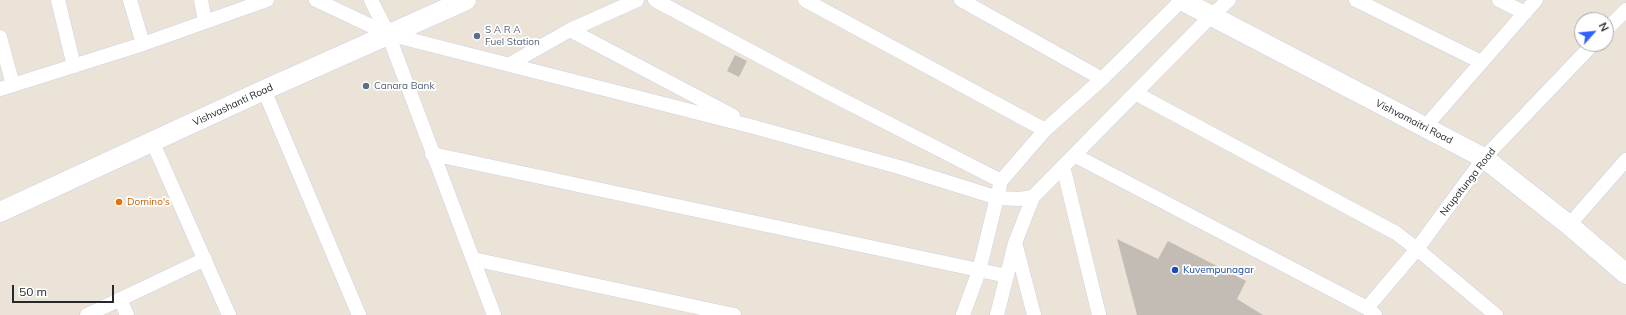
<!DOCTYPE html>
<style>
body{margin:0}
#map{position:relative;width:1626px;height:315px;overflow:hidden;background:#ebe2d8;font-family:Mulish,sans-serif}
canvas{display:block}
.north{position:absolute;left:1574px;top:12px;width:40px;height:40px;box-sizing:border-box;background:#fff;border:1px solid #a9a9a9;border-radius:50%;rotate:63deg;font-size:11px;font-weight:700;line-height:16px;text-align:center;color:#282828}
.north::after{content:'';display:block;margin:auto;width:14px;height:18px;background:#3161ff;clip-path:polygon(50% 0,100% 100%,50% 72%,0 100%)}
.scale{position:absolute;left:12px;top:285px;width:102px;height:18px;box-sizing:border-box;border:2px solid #282828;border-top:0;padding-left:5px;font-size:12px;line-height:14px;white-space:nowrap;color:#282828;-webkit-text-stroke:3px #fff;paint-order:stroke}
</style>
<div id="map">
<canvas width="1626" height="315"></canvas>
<div class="north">N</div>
<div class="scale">50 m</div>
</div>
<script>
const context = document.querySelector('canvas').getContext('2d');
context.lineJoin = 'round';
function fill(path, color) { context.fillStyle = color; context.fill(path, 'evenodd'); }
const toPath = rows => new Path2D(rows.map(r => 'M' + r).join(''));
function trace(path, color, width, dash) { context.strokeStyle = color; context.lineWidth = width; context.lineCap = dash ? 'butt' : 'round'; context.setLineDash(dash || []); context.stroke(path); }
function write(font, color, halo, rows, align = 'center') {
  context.font = font + ' Mulish,sans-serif'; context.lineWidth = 3.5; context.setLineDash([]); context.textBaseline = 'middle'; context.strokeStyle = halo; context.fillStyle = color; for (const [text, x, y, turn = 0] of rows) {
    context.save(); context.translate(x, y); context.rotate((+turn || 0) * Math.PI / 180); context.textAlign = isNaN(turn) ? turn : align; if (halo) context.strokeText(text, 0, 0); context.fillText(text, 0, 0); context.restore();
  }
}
fill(toPath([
 [735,55,747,61,739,77,727,71],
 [1117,239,1158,259,1168,241,1246,281,1237,299,1263,315,1137,315]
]), '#c3bcb5');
const street = toPath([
 [58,0,74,66],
 [130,0,143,44],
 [201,0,205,21],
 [316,0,388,34,754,127,899,167,998,198,1019,199,1033,197],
 [371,0,388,34,494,315],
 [655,0,827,92,1001,181],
 [805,0,1045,130],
 [961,0,1102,79],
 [1356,0,1481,62],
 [1499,0,1525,13],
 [570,30,733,116],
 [1606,30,1626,10],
 [0,37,13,85],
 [510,64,570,30,637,0],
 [0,89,143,44,267,0],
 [264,90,359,315],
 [1135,93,1396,233,1417,249,1496,315],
 [1424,128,1536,0],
 [153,143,229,315],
 [432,154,1007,276],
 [1074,155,1367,308,1375,315],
 [1063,166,1099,315],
 [1569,225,1626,160],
 [1016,246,1034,315],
 [473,259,734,315],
 [120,299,127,315],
 [1367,308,1417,249,1484,158,1593,44],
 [87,315,205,259],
 [963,315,979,271,1001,181,1045,130,1102,79,1182,0],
 [997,315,1015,243,1033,197,1212,15,1229,0]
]);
const secondary = toPath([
 [1181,0,1484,158,1569,225,1626,274],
 [0,212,264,90,466,0]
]);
trace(street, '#ced2e2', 15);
trace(secondary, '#ced2e2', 21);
trace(street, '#fff', 14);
trace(secondary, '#fff', 20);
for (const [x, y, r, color] of [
 [477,36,4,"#5c6f8a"],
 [366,86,4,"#5c6f8a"],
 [119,202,4,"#e8710a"],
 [1175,270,4,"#1a4fb4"]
]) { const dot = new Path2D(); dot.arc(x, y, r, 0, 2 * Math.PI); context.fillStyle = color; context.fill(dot); trace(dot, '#fff', 1.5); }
write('10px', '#4e5e75', '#fff', [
 ["S A R A",485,30],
 ["Fuel Station",485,42],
 ["Canara Bank",374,86]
], 'left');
write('10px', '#282828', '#fff', [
 ["Vishvashanti Road",233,105,-25],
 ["Vishvamaitri Road",1414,122,27],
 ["Nrupatunga Road",1468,182,-52]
]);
write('10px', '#c56008', '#fff', [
 ["Domino's",127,202]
], 'left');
write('10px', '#164399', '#fff', [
 ["Kuvempunagar",1183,270]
], 'left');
</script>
